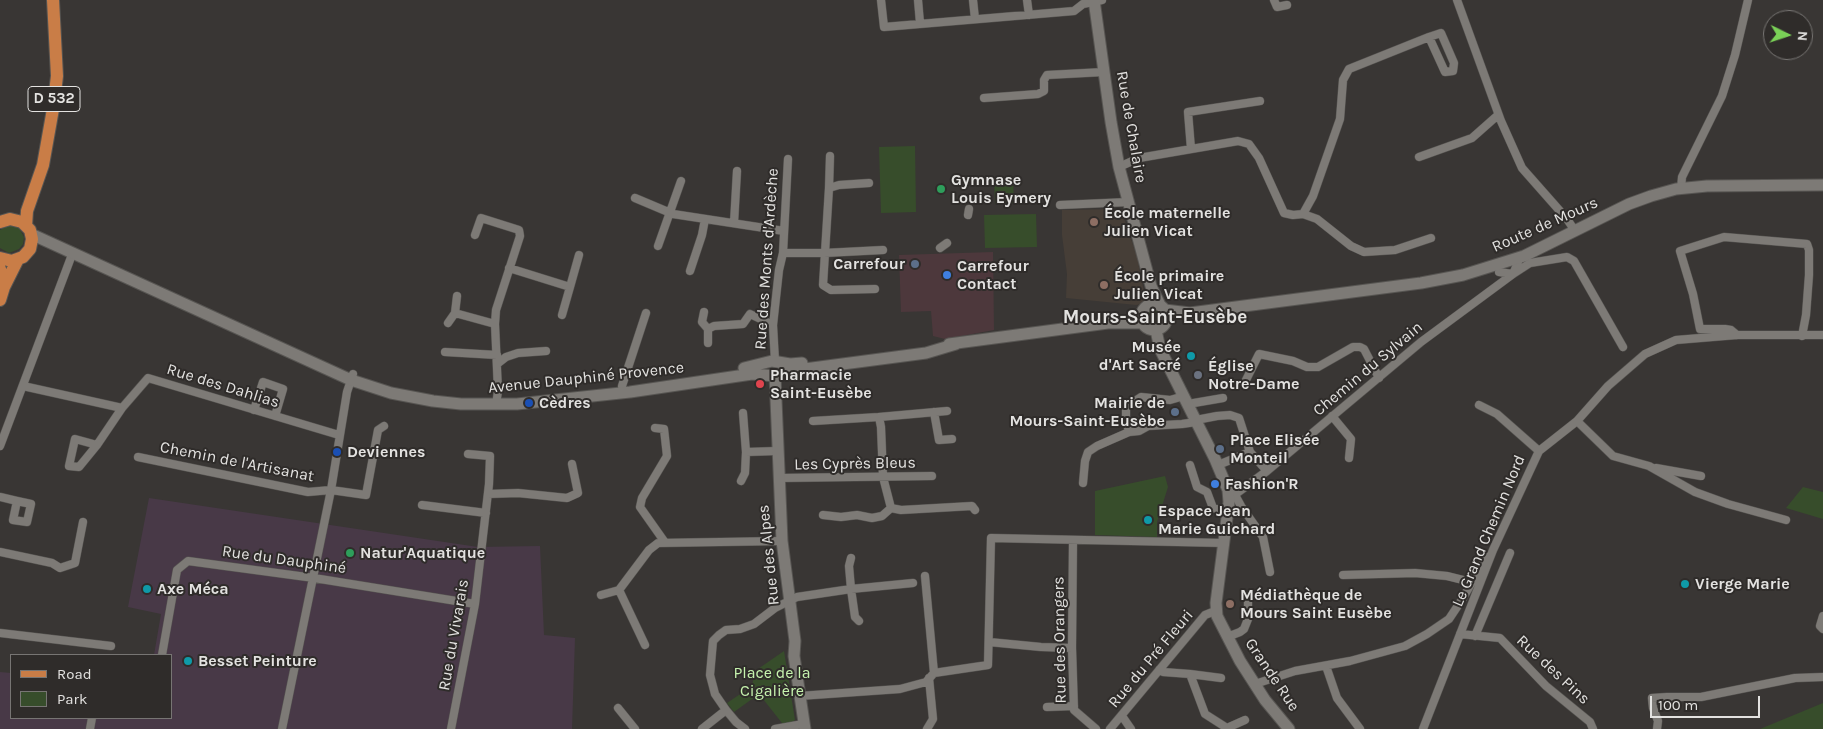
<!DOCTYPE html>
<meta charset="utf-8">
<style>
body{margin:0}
#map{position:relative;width:1823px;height:729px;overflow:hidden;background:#393634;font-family:Karla,sans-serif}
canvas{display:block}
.legend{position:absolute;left:10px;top:654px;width:162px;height:65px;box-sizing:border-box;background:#2f2c2a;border:1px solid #777573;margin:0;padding:6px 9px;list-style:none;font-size:15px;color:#e3e2e0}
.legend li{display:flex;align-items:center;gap:10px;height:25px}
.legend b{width:25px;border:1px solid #777573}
.north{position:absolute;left:1763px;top:10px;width:50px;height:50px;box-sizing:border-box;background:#2f2c2a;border:1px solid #777573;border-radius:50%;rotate:94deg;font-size:14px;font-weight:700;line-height:20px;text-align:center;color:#e3e2e0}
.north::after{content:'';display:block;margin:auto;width:18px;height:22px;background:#7ad157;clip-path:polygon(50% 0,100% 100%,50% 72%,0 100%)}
.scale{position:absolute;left:1650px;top:696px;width:110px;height:22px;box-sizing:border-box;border:2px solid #e3e2e0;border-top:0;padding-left:6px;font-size:15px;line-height:18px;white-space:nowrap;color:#e3e2e0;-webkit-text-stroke:4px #2f2c2a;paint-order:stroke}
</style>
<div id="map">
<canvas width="1823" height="729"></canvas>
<ul class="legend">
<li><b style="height:6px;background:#c97d47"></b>Road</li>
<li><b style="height:14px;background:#374d2b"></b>Park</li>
</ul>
<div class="north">N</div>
<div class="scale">100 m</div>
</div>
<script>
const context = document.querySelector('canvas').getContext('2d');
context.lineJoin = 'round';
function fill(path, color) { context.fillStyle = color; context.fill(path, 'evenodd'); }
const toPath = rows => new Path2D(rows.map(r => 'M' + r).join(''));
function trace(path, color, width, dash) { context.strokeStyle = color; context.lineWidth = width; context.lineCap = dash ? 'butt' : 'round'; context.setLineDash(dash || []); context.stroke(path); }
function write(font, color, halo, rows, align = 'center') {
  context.font = font + ' Karla,sans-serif'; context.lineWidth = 4; context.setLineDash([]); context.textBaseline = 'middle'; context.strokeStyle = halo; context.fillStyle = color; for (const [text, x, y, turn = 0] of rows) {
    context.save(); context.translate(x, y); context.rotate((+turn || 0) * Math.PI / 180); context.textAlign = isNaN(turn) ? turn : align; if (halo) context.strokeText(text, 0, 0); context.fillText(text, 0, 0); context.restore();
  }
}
fill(toPath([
 [993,252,994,330,945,339,933,336,931,311,901,312,899,255]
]), '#4d383c');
fill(toPath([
 [149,498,478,547,540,546,544,635,575,638,572,729,0,729,0,672,11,673,11,718,171,718,171,655,154,655,161,614,128,607]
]), '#483947');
fill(toPath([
 [1121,209,1137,257,1145,297,1141,304,1136,305,1066,298,1067,274,1062,235,1062,210]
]), '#463e37');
fill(toPath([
 [915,146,916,212,881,213,879,147],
 [994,179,1013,179,1014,203,995,204],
 [1036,214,1037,247,985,248,984,215],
 [9,225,19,228,24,237,23,244,19,249,9,253,0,248,0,230],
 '1147 317a7 7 0 1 1 14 0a7 7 0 1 1-14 0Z',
 [1165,476,1168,487,1157,522,1157,537,1095,535,1095,491],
 [1803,487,1823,492,1823,519,1786,508],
 [784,651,795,720,791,723,782,723,759,694,734,712,727,703,752,686,755,671],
 [1823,703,1823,729,1760,729]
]), '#374d2b');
const street = toPath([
 [881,0,884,27,1074,11,1083,4,1102,0],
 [918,0,920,23],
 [973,0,975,19],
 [1027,0,1029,15],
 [1274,0,1277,7,1287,5],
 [1457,0,1501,121,1522,168,1567,219,1575,231],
 [984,98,1038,94,1044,91,1044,80,1047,75,1104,72],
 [1191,149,1188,112,1260,101],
 [1419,157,1472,138,1498,115],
 [1119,167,1139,158,1238,141,1249,144,1259,158,1284,213,1293,215,1303,214,1313,196,1340,119,1343,80,1349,69,1429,37,1445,72,1453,71,1454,63,1441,33,1429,37],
 [869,183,839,185,829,188,823,285,831,290,875,289],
 [829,188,830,156],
 [1681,189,1682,177,1722,96,1735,55,1748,0],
 [635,198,673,214,784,231],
 [1060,205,1129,202],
 [1303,214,1317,219,1351,246,1364,252,1395,250,1431,238],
 [968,215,969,209],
 [734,223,737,171],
 [475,235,481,218,519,230,520,236,496,310,495,324,498,391,496,405],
 [658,246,681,181],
 [940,248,947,243],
 [783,253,824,253,883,250],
 [509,268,570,287,579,255],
 [690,271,702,235,705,219],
 [1499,272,1513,274,1530,263,1567,257,1574,261,1623,347],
 [704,312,702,322,708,329,708,343],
 [455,313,495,324],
 [562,315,570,287],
 [448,323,455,313,457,296],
 [708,329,714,326,743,324,750,314,773,325],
 [1737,335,1731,330,1725,329,1700,329,1693,294,1680,251,1724,237,1807,244,1809,250,1809,275,1806,315,1802,336],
 [445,352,497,355],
 [775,361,773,325,779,270,783,253,788,159],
 [497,364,506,357,518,353,546,351],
 [1245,382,1259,354,1293,361,1307,367,1318,367,1353,347,1360,347,1364,349,1379,378],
 [23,386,122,408,148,378,339,435],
 [622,386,646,313],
 [1184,396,1170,400,1141,397,1126,407,1126,419,1129,432,1139,431,1148,426,1182,424,1196,422],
 [1188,404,1223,398],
 [1479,405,1497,414,1539,451],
 [254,410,263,382,283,389,275,416],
 [934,412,939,440,952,439],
 [743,413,746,452],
 [1332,416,1351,439,1349,458],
 [879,417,947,411],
 [1196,420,1217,416,1230,415,1239,418,1250,452],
 [813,421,879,417,881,427,883,477,891,508,901,510,972,506,975,510],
 [1577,421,1613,456,1649,466,1695,492,1728,504,1786,520],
 [655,428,664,429,667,456,642,498,640,507,664,541],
 [97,445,75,439,69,466,79,467,97,445,122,408],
 [0,446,73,252],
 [138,457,308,492,331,490,366,495,378,430,384,426],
 [1190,465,1197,487,1207,492,1213,508,1228,512],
 [1218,465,1250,452,1267,471],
 [1656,468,1701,476],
 [778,478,932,476],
 [741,481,745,473,746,452,777,451],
 [1083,483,1085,461,1088,452,1097,446,1129,432],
 [488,494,518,493,567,498,578,493,572,464],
 [1235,495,1241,506,1263,537,1270,572],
 [1229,496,1237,493,1267,471,1421,342,1513,274,1518,262,1517,258],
 [0,497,17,501,31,504,27,522,13,520,17,501],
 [422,505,486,513],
 [823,515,841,517,857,515,872,518,882,516,891,508],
 [1073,540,1072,648,1074,710,1096,729],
 [0,552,52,563,60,568,75,563,83,522],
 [851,558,849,566,851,589,855,617,859,621],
 [1343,575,1415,573,1447,576,1471,582],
 [925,576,934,673],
 [601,595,619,590],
 [1823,616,1820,626,1823,629],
 [0,633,111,646],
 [1460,634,1500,638,1546,686,1590,722,1593,729],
 [1475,636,1510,553],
 [1227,637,1240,632,1244,629,1248,619,1248,601],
 [989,642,1041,647,1072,648],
 [645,645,619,590,649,550,658,543,782,541],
 [162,655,177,570,188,561,314,578,475,604],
 [1326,666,1337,698,1360,729],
 [1159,670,1163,672,1190,674,1205,714,1227,728,1245,720],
 [1190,674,1221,678],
 [1255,684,1295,671,1350,661,1405,646,1427,634,1449,619,1463,598,1484,561,1488,557],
 [799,696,900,689,926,682,934,673,988,665,991,538,1224,543],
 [1047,707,1074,706],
 [618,708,635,729],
 [726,710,736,722,745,729],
 [1122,716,1131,729],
 [90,729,92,718],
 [282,729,331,490,347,392,353,374],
 [451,729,475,604,489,484,490,456,468,454],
 [702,729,726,710,715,694,710,675,713,641,719,635,726,630,740,629,754,624,775,608,797,597,851,589,913,583],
 [775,729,803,724],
 [927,729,933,719,929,678],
 [1110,729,1205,615,1215,611],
 [1423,729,1493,550,1539,451,1577,421,1608,386,1645,354,1676,340,1737,335,1823,335],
 [1657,729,1658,721,1653,708,1652,698,1667,697,1701,697,1795,678,1823,677]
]);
const secondary = toPath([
 [1094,0,1111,122,1119,167,1151,286,1160,305],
 [31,234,351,380,391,393,433,401,461,404,517,404,630,392,752,374,775,376,797,370,926,353,956,344],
 '1141 317a13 13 0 1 1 26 0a13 13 0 1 1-26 0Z',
 [1165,310,1190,313,1421,283,1463,275,1524,256,1629,204,1651,196,1676,189,1707,186,1823,185],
 [1156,330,1160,349,1215,459,1228,490,1229,502,1216,603,1217,616,1240,661,1265,700,1289,729],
 [949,344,1108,323,1143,323],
 [744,368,772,361,790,364,802,363],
 [775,376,782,541,795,641,794,656,805,729]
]);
const primary = toPath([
 [0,222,10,219,22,222,30,230,32,239,30,249,23,257,12,261,0,258],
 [26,226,27,211,43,165,53,109,57,76,53,0],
 [0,269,4,287],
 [0,300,4,287,18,259]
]);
trace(street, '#575552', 9);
trace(secondary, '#575552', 13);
trace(primary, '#575552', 14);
trace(street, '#7d7a76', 8);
trace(secondary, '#7d7a76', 11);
trace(primary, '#c97d47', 12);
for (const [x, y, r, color] of [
 [941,189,5,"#2e9e5b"],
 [1094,222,5,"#8d6e63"],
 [915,264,5,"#5c6f8a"],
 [947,275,5,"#3f7fe0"],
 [1104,285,5,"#8d6e63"],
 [1191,356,5,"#0f9aa8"],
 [1198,375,5,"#6b7280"],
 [760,384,5,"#e0444e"],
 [529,403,5,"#1a4fb4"],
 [1175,412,5,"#5c6f8a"],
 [1220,449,5,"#5c6f8a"],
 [337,452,5,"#1a4fb4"],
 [1215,484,5,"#3f7fe0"],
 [1148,520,5,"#0f9aa8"],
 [350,553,5,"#2e9e5b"],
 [1685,584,5,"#0f9aa8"],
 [147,589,5,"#0f9aa8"],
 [1230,604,5,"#8d6e63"],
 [188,661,5,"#0f9aa8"]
]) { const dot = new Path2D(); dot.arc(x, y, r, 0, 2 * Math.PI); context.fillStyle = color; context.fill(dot); trace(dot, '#2f2c2a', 2); }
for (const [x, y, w] of [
 [54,99,52]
]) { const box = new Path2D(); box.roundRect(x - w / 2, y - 12.5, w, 25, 4); context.fillStyle = '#2f2c2a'; context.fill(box); trace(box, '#e3e2e0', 1); }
write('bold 15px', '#e3e2e0', null, [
 ["D 532",54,99]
]);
write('16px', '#e3e2e0', '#2f2c2a', [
 ["Rue de Chalaire",1131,127,80],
 ["Route de Mours",1545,225,-24],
 ["Rue des Monts d'Ardèche",767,259,-86],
 ["Chemin du Sylvain",1368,369,-40],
 ["Avenue Dauphiné Provence",586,378,-6],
 ["Rue des Dahlias",223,386,17],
 ["Chemin de l'Artisanat",237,462,11],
 ["Les Cyprès Bleus",855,464,-1],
 ["Le Grand Chemin Nord",1489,531,-67],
 ["Rue des Alpes",769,555,-96],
 ["Rue du Dauphiné",284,560,8],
 ["Rue du Vivarais",454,635,-80],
 ["Rue des Orangers",1060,640,-91],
 ["Rue du Pré Fleuri",1151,659,-50],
 ["Rue des Pins",1553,670,43],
 ["Grande Rue",1272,675,56]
]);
write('bold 16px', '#e3e2e0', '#2f2c2a', [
 ["Gymnase",951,180],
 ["Louis Eymery",951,198],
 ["École maternelle",1104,213],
 ["Julien Vicat",1104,231],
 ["Carrefour",905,264,"right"],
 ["Carrefour",957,266],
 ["Contact",957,284],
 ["École primaire",1114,276],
 ["Julien Vicat",1114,294],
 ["Musée",1181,347,"right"],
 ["d'Art Sacré",1181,365,"right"],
 ["Église",1208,366],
 ["Notre-Dame",1208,384],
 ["Pharmacie",770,375],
 ["Saint-Eusèbe",770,393],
 ["Cèdres",539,403],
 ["Mairie de",1165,403,"right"],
 ["Mours-Saint-Eusèbe",1165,421,"right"],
 ["Place Elisée",1230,440],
 ["Monteil",1230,458],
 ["Deviennes",347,452],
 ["Fashion'R",1225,484],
 ["Espace Jean",1158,511],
 ["Marie Guichard",1158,529],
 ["Natur'Aquatique",360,553],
 ["Vierge Marie",1695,584],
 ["Axe Méca",157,589],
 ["Médiathèque de",1240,595],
 ["Mours Saint Eusèbe",1240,613],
 ["Besset Peinture",198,661]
], 'left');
write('16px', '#c6f3ae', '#2f2c2a', [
 ["Place de la",772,673],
 ["Cigalière",772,691]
]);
write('bold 19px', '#e3e2e0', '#2f2c2a', [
 ["Mours-Saint-Eusèbe",1155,318]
]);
</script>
